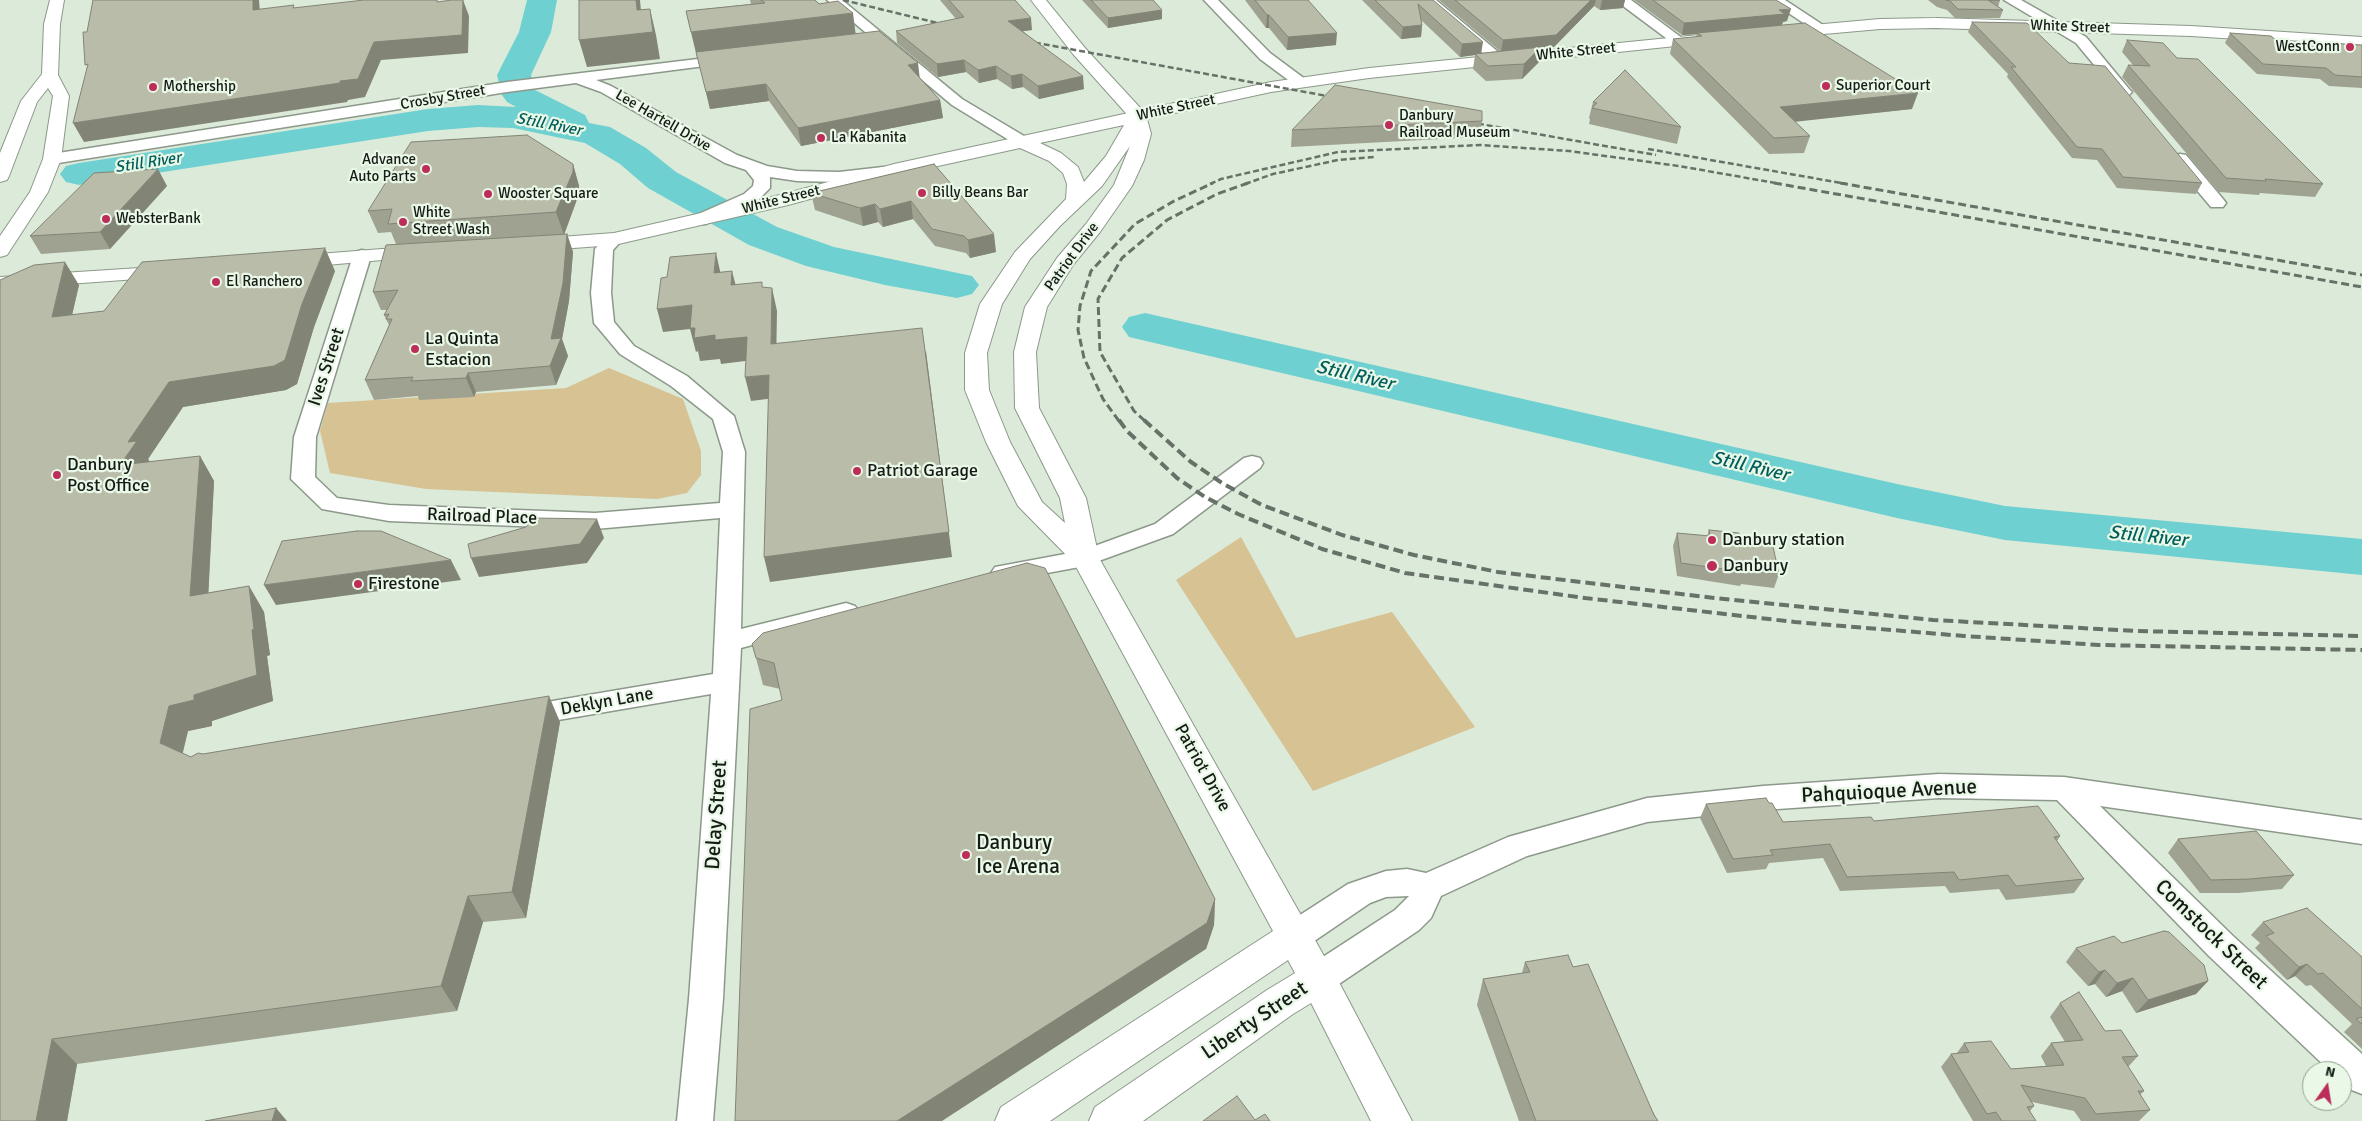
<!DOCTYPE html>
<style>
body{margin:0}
#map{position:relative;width:2362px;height:1121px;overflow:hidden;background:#dceada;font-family:Signika,sans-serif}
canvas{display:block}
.north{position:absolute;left:2302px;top:1061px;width:50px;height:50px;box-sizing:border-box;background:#e9f8e7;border:1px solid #95a093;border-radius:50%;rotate:13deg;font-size:14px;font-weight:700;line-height:20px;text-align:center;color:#161b16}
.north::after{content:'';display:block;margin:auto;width:18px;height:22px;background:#bc2d5a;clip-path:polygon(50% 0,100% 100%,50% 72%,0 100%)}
</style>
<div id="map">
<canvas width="2362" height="1121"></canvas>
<div class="north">N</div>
</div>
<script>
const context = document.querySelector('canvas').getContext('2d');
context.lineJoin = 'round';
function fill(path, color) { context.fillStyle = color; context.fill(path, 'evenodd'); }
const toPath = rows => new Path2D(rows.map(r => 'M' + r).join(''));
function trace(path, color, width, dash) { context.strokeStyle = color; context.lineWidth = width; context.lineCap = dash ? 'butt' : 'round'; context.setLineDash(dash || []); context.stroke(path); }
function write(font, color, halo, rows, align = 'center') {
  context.font = font + ' Signika,sans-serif'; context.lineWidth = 4.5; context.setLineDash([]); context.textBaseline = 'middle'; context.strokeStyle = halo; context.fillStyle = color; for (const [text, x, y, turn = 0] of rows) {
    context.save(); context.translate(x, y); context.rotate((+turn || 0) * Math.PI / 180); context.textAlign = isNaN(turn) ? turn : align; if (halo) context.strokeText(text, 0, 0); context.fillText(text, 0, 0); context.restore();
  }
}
fill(toPath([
 [609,368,683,399,701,451,701,475,687,493,657,499,426,489,330,473,320,431,328,403,566,388],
 [1241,537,1296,638,1392,612,1475,727,1313,791,1176,580]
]), '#d6c292');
fill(toPath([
 [527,0,557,0,551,32,531,75,535,90,585,115,589,123,610,127,646,148,676,172,777,227,834,247,972,276,979,285,972,294,957,298,885,285,806,266,749,245,648,188,620,164,585,143,513,128,478,127,428,131,79,185,66,182,60,174,66,166,79,163,428,109,478,105,516,107,507,102,502,95,497,75,519,32,527,0],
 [1145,313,1897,484,2005,506,2362,539,2362,575,2005,540,1897,518,1129,337,1122,327,1129,317,1145,313]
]), '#6ed0d0');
const street = toPath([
 [827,0,842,0,962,99,1029,139,1031,142,1029,145,1017,145,952,105,827,0],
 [1204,0,1218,0,1270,53,1305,79,1307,82,1305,85,1295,85,1260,59,1204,0],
 [1421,0,1436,0,1503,56,1505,59,1503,62,1493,62,1421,0],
 [1615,0,1631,0,1686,41,1679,45,1674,44,1615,0],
 [1769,0,1785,0,1829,29,1827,32,1817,32,1769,0],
 [2004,0,2021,0,2086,37,2129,89,2132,92,2129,95,2119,95,2076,43,2004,0],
 [731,55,738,59,736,62,596,80,611,86,737,155,767,166,797,171,839,172,883,167,889,168,891,172,889,176,839,182,797,181,770,177,770,188,756,202,706,224,694,224,691,220,694,216,744,194,753,186,754,180,746,170,725,163,601,92,576,83,507,92,52,164,46,163,44,159,46,155,52,154,507,82,731,55],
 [2180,154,2186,155,2223,199,2226,203,2223,207,2211,207,2174,163,2172,159,2174,155,2180,154],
 [614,234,620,235,623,239,613,250,611,293,614,322,634,346,687,376,734,416,745,452,741,629,846,603,855,606,859,612,855,618,741,648,723,999,713,1121,677,1121,689,999,711,694,523,726,513,723,509,716,513,709,523,706,713,674,720,518,595,529,389,521,322,509,291,479,294,437,353,256,355,252,362,250,369,252,371,256,316,437,315,477,337,498,389,505,595,513,720,503,723,452,713,419,671,386,620,354,594,323,591,293,595,249,608,235,614,234],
 [1252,456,1260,458,1263,463,1260,468,1173,534,1085,566,1004,581,995,579,991,573,995,567,1081,551,1155,524,1244,458,1252,456],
 [1939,774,2064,777,2362,820,2362,844,2100,806,2233,936,2362,1054,2362,1094,2349,1089,2342,1082,2342,1071,2330,1071,2209,956,2057,800,1939,798,1763,810,1647,822,1527,856,1441,896,1431,918,1419,930,1330,990,1318,994,1306,990,1301,979,1306,968,1395,910,1409,896,1386,897,1370,903,1307,946,1295,950,1283,946,1279,936,1283,926,1348,884,1386,871,1407,869,1426,873,1508,837,1647,798,1763,786,1939,774]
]);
const secondary = toPath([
 [50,0,64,0,60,24,58,75,69,96,61,159,48,192,7,255,0,257,0,236,30,192,43,159,53,96,48,88,37,102,9,176,7,180,0,182,0,153,21,101,42,74,44,24,50,0],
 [1031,0,1046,0,1085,48,1144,112,1147,116,1144,120,1132,120,1073,54,1031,0],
 [1318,963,1331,967,1412,1121,1371,1121,1299,979,1305,967,1318,963]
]);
const primary = toPath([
 [1936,18,2191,26,2362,37,2362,47,2191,36,1936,28,1880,29,1779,38,1771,33,1779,28,1880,19,1936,18],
 [1709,34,1714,36,1717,39,1714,42,1369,78,1271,92,1147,119,1151,134,1144,160,1132,186,1100,232,1073,265,1047,307,1036,352,1039,408,1086,498,1099,558,1337,979,1331,991,1293,1014,1143,1121,1089,1121,1095,1107,1267,990,1295,973,1288,960,1050,1121,995,1121,1001,1107,1273,931,1074,563,1018,506,986,442,965,390,965,353,980,304,1015,252,1066,199,1067,184,1063,173,1049,161,1020,148,897,175,788,205,614,245,533,251,526,249,523,245,526,241,533,239,614,233,784,194,894,164,1271,82,1369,68,1709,34],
 [1124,125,1106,156,1084,182,1078,167,1061,153,1040,143,1124,125],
 [1130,146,1114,185,1086,224,1057,258,1025,307,1014,352,1015,408,1060,498,1065,523,1042,502,1010,442,989,390,987,353,1002,304,1030,259,1060,226,1102,186,1130,146],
 [420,246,427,248,430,252,427,256,293,268,286,266,283,262,286,258,293,256,420,246],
 [171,266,178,268,181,272,178,276,0,289,0,277,171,266]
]);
trace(street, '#8c998a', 3);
trace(secondary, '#8c998a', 2);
trace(primary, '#8c998a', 2);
fill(street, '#fff');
fill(secondary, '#fff');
fill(primary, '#fff');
trace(toPath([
 [843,0,950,26],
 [1026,41,1338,98],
 [1469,122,1656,155],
 [1648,149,1847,184],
 [1210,184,1221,179,1338,152,1480,145,1569,151,1679,166,1781,184],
 [1245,184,1273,174,1338,160,1374,157]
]), '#687168', 2.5, [6, 3]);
trace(toPath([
 [1774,183,2362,287],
 [1840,183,2362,275],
 [1119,421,1103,399,1084,358,1078,330,1080,306,1091,271,1135,224,1174,201,1213,183],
 [1145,421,1134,411,1100,352,1098,299,1122,258,1167,220,1217,194,1248,183]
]), '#687168', 3, [8, 4]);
trace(toPath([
 [1119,420,1127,431,1177,478,1205,497,1238,514,1322,549,1405,573,1585,598,1795,622,1964,636,2099,645,2362,650],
 [1144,420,1191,462,1222,483,1262,505,1342,535,1414,555,1498,572,1714,598,1933,620,2136,631,2362,636]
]), '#687168', 4, [10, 5]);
fill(toPath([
 [750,0,815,0,856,33,920,78,940,100,943,118,801,146,769,101,710,109,686,11,751,4],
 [940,0,1015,0,1032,30,1023,31,1084,89,1039,99,1023,87,1012,89,997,79,979,83,966,72,938,77,897,43,896,31,956,19],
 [1082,0,1153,0,1162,19,1108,28],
 [1245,0,1308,0,1336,45,1287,50,1269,28,1266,28],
 [1362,0,1433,0,1481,53,1500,51,1439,0,1625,0,1623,8,1600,10,1594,6,1554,47,1541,48,1539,62,1522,79,1486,81,1473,69,1475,55,1460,57,1421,20,1422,25,1421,37,1401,39],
 [1634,0,1776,0,1787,21,1783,22,1782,25,1912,109,1794,121,1810,136,1804,153,1769,154,1670,54,1673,39,1696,37,1697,34,1682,35],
 [1928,0,2000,0,1998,7,2003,10,2000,18,1955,18,1947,10,1937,7],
 [1972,22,2069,63,2202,183,2196,194,2117,188,2097,160,2072,158,2007,77,2008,74,1968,32],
 [2230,33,2276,40,2362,45,2362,88,2329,86,2320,79,2257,74,2225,43],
 [2127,40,2177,58,2323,184,2315,197,2260,193,2259,195,2219,192,2122,77,2128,65,2133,65,2122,52],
 [1593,102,1681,127,1677,144,1589,124,1590,119,1589,118],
 [1482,121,1479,137,1291,147,1292,130],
 [573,164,579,186,579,194,564,234,567,234,573,252,569,301,562,339,568,356,556,385,476,392,474,397,419,400,418,396,374,400,365,380,389,325,384,315,387,310,381,310,373,292,396,244,391,232,378,233,368,211],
 [934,164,996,252,970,258,966,253,935,246,913,219,883,227,878,222,863,226,815,210,811,193],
 [167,186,110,249,41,254,30,236],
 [335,271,314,327,297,384,286,390,183,407,148,459,150,462,200,456,214,481,208,593,249,586,264,612,270,655,267,656,273,701,212,721,212,726,188,731,182,753,191,757,203,754,560,722,526,918,483,922,457,1011,77,1064,67,1121,0,1121,0,280,79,285,72,315,104,311],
 [1709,530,1740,539,1779,574,1774,588,1741,584,1740,586,1677,576,1673,546,1677,533,1707,536],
 [752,644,1215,899,1214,925,1206,949,780,689,763,685,756,658],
 [1769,803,1783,822,1874,821,2060,836,2057,841,2084,879,2074,893,2006,900,1999,889,1950,893,1945,886,1840,891,1823,858,1769,863,1766,869,1727,873,1700,818,1706,804],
 [2178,839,2294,875,2282,889,2238,893,2200,893,2168,853],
 [2263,922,2362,957,2362,1049,2344,1032,2352,1024,2311,985,2306,986,2295,976,2287,980,2255,948,2260,943,2251,935],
 [2122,943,2208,981,2196,994,2136,1013,2122,991,2106,997,2095,984,2088,986,2066,962,2076,948],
 [1525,962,1573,967,1658,1121,1519,1121,1477,1005,1483,979,1522,973],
 [2060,1003,2105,1031,2138,1056,2128,1067,2144,1091,2140,1095,2150,1110,2139,1121,2081,1121,2074,1111,2032,1102,2034,1106,2030,1111,2036,1121,1973,1121,1941,1067,1951,1054,1957,1053,1964,1043,2011,1069,2046,1066,2041,1056,2051,1043,2065,1042,2050,1017]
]), '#9fa291');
fill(toPath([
 [253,0,259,0,261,27,253,10],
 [463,0,469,16,468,53,381,60,365,97,348,100,347,102,84,142,73,123,340,81,374,42],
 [636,0,640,0,643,33,650,9,656,35,660,59,587,67,579,40,637,10],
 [1591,0,1596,0,1594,6,1554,47,1541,48,1539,62,1522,79,1524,64,1501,52,1503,40],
 [1602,0,1625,0,1623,8,1600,10],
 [1791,9,1787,21,1783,22,1781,26,1697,33,1697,34,1682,35,1684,23],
 [1162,10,1162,19,1108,28,1108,18],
 [853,13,856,37,697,57,691,32],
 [1267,15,1269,15,1269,28,1266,28],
 [1031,18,1032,30,1009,33,1008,21],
 [1422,25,1421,37,1401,39,1403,27],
 [1337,33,1336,45,1287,50,1288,37],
 [1483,42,1481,54,1475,54,1475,55,1460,57,1462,44],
 [964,60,966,72,938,77,937,64],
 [918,63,920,80,908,65],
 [996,66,997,79,979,83,978,70],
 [1022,74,1023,87,1012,89,1011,76],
 [1083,76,1084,89,1039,99,1038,86],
 [766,84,769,101,710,109,706,92],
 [1918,93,1912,109,1775,124,1780,107],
 [940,100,943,118,801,146,798,128],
 [573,164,579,186,579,194,564,235,556,212],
 [158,169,167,186,110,249,100,232],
 [911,201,913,219,883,227,880,209],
 [875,204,878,222,863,226,860,208],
 [567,234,573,252,569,301,562,339,568,356,556,385,550,366,551,339],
 [994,234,996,252,970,258,968,240],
 [325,248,335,271,314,327,297,384,286,390,183,407,148,459,152,465,120,465,128,442,169,382,302,304],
 [716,253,721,275,714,273],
 [65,262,79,285,66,341,52,317],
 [732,271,738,294,731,285],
 [772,288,777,311,776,368,771,344],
 [692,305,715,335,747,337,753,360,721,364,720,359,700,361,698,351,696,352,690,329,663,332,657,309],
 [926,351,952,557,770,582,764,557],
 [468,373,476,392,474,397,466,378],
 [769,375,775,398,751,401,745,377],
 [200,456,214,481,207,622,190,596],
 [597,519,604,538,587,563,479,577,471,558],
 [451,560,461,580,276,605,264,585],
 [249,586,264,612,270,655,267,656,273,701,212,721,212,726,188,731,179,769,160,743,169,706,194,695],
 [549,696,560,722,526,918,512,892],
 [468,896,483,922,457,1011,441,986],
 [1215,899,1214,925,1206,949,942,1121,897,1121],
 [2307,964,2295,976,2287,980,2299,967],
 [2105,970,2095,984,2088,986,2099,972],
 [2133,978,2122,991,2106,997,2117,983],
 [2208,981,2196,994,2136,1013,2148,1000],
 [52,1039,77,1064,67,1121,36,1121],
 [276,1108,287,1121,272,1121]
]), '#828476');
const building = toPath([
 [93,0,253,0,253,10,294,5,293,8,364,0,437,0,437,2,452,0,463,0,462,35,374,42,358,79,340,81,340,83,73,123,88,64,85,65,83,32,87,32,93,0],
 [579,0,636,0,637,10,650,9,653,32,579,40,579,0],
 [761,0,815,0,819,4,838,1,853,13,691,32,686,11,765,3,761,0],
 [949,0,1015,0,1031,18,1008,21,1083,76,1038,86,1022,74,1011,76,996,66,978,70,964,60,937,64,896,31,964,17,949,0],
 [1091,0,1153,0,1162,10,1108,18,1091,0],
 [1255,0,1308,0,1337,33,1288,37,1269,15,1267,15,1255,0],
 [1375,0,1433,0,1483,42,1462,44,1418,4,1422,25,1403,27,1375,0],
 [1455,0,1591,0,1556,35,1503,40,1455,0],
 [1653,0,1776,0,1791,9,1779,10,1785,14,1684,23,1653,0],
 [1946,0,2000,0,1988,0,2003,10,1958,9,1950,1,1946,0],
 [1972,22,2027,23,2069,63,2105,66,2202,183,2123,177,2102,149,2077,147,2011,67,2016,67,1972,22],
 [1805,23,1918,93,1780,107,1810,136,1774,138,1673,39,1702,36,1697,33,1805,23],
 [879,31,918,63,908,65,940,100,798,128,766,84,706,92,696,52,879,31],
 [2230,33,2271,36,2276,40,2362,45,2362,77,2335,75,2326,68,2263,64,2230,33],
 [2127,40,2163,43,2177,58,2198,59,2323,184,2265,179,2266,181,2226,178,2128,65,2150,66,2127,40],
 [1541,47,1524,64,1488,66,1475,54,1541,47],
 [1625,70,1681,127,1592,108,1597,103,1593,102,1625,70],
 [1335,85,1482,111,1482,121,1292,130,1335,85],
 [527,135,573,164,573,172,556,212,388,224,392,209,368,211,411,142,527,135],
 [934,164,994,234,968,240,964,236,932,229,911,201,880,209,875,204,860,208,811,193,934,164],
 [158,169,100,232,30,236,94,173,158,169],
 [567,234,563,283,551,339,561,338,550,366,468,373,466,378,411,381,413,377,365,380,392,319,386,319,389,314,384,315,398,290,373,292,386,245,567,234],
 [325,248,302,304,285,360,274,366,169,382,128,442,137,441,120,465,200,456,190,596,249,586,254,629,252,630,257,675,194,695,194,700,169,706,160,743,191,757,198,753,203,754,549,696,512,892,468,896,441,986,52,1039,36,1121,0,1121,0,280,34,265,65,262,52,317,104,311,142,262,325,248],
 [716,253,714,273,732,271,731,285,762,282,762,287,772,288,771,344,922,328,949,532,764,557,769,375,745,377,747,337,715,340,715,335,694,338,695,328,690,328,692,305,657,309,661,278,667,277,670,257,716,253],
 [533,518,597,519,580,544,471,558,468,544,526,527,533,518],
 [1709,530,1739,533,1740,539,1772,542,1779,574,1745,570,1745,572,1681,563,1677,533,1710,536,1709,530],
 [357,531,381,531,451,560,264,585,282,541,357,531],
 [1027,563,1045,568,1215,899,1207,923,897,1121,735,1121,750,709,782,700,774,663,756,658,752,644,763,633,1027,563],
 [1766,798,1769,803,1772,803,1783,822,1871,817,1874,821,2038,806,2060,836,2054,837,2084,879,2016,886,2008,875,1959,880,1954,872,1847,877,1830,844,1770,850,1773,855,1733,859,1706,804,1766,798],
 [2256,831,2294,875,2250,879,2211,880,2178,839,2256,831],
 [2307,908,2362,957,2362,1009,2323,973,2318,974,2307,964,2299,967,2266,936,2274,933,2263,922,2307,908],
 [2164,931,2169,932,2204,965,2208,981,2148,1000,2133,978,2117,983,2105,970,2099,972,2076,948,2114,936,2122,943,2164,931],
 [1568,955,1573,967,1588,964,1654,1115,1658,1121,1536,1121,1483,979,1530,972,1525,962,1568,955],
 [2079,992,2105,1031,2121,1030,2138,1056,2122,1057,2144,1091,2138,1091,2150,1110,2096,1114,2085,1098,2021,1085,2034,1106,2027,1107,2036,1121,2002,1121,1996,1112,1987,1114,1951,1054,1969,1052,1964,1043,1991,1041,2011,1069,2064,1065,2051,1043,2083,1040,2060,1003,2079,992],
 [2362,1017,2362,1024,2356,1019,2362,1017],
 [1237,1096,1255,1120,1265,1114,1270,1121,1203,1121,1237,1096],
 [276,1108,272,1121,205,1121,276,1108]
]);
fill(building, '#b9bca9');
trace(building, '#828476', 1);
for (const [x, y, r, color] of [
 [2350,47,5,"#bc2d5a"],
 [1826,86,5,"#bc2d5a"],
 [153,87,5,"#bc2d5a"],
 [1389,125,5,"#bc2d5a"],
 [821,138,5,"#bc2d5a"],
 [426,169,5,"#bc2d5a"],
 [922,193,5,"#bc2d5a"],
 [488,194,5,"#bc2d5a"],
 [106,219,5,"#bc2d5a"],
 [403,222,5,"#bc2d5a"],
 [216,282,5,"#bc2d5a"],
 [415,349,5,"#bc2d5a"],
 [857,471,5,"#bc2d5a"],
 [57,475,5,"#bc2d5a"],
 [1712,540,5,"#bc2d5a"],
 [1712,566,6,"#bc2d5a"],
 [358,584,5,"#bc2d5a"],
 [966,855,5,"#bc2d5a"]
]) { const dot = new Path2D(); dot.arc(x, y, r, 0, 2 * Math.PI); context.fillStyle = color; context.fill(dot); trace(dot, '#e9f8e7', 2); }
write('15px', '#161b16', '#e9f8e7', [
 ["White Street",2070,27,2],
 ["White Street",1576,52,-6],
 ["Crosby Street",443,98,-10],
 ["White Street",1176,108,-12],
 ["Lee Hartell Drive",663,121,30],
 ["White Street",781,200,-14],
 ["Patriot Drive",1072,257,-54]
]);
write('15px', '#161b16', '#e9f8e7', [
 ["WestConn",2340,47,"right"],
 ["Superior Court",1836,86],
 ["Mothership",163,87],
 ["Danbury",1399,116],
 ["Railroad Museum",1399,133],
 ["La Kabanita",831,138],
 ["Advance",416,160,"right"],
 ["Auto Parts",416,177,"right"],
 ["Billy Beans Bar",932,193],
 ["Wooster Square",498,194],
 ["White",413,213],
 ["Street Wash",413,230],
 ["WebsterBank",116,219],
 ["El Ranchero",226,282]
], 'left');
write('italic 16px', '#025d5d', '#e9f8e7', [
 ["Still River",549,125,11],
 ["Still River",148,163,-9]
]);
write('18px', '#161b16', '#e9f8e7', [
 ["La Quinta",425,339],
 ["Estacion",425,360],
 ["Danbury",67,465],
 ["Post Office",67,486],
 ["Patriot Garage",867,471],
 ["Danbury station",1722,540],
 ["Danbury",1723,566],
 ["Firestone",368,584]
], 'left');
write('18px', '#161b16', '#e9f8e7', [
 ["Ives Street",327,367,-72],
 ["Railroad Place",482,517,2],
 ["Deklyn Lane",607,702,-10],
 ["Patriot Drive",1202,768,61]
]);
write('italic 19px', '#025d5d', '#e9f8e7', [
 ["Still River",1355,376,13],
 ["Still River",1750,467,13],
 ["Still River",2148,537,6]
]);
write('21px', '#161b16', '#e9f8e7', [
 ["Pahquioque Avenue",1889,792,-3],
 ["Delay Street",717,815,-86],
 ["Comstock Street",2211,935,44],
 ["Liberty Street",1255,1021,-34]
]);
write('21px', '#161b16', '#e9f8e7', [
 ["Danbury",976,843],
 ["Ice Arena",976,867]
], 'left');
</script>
